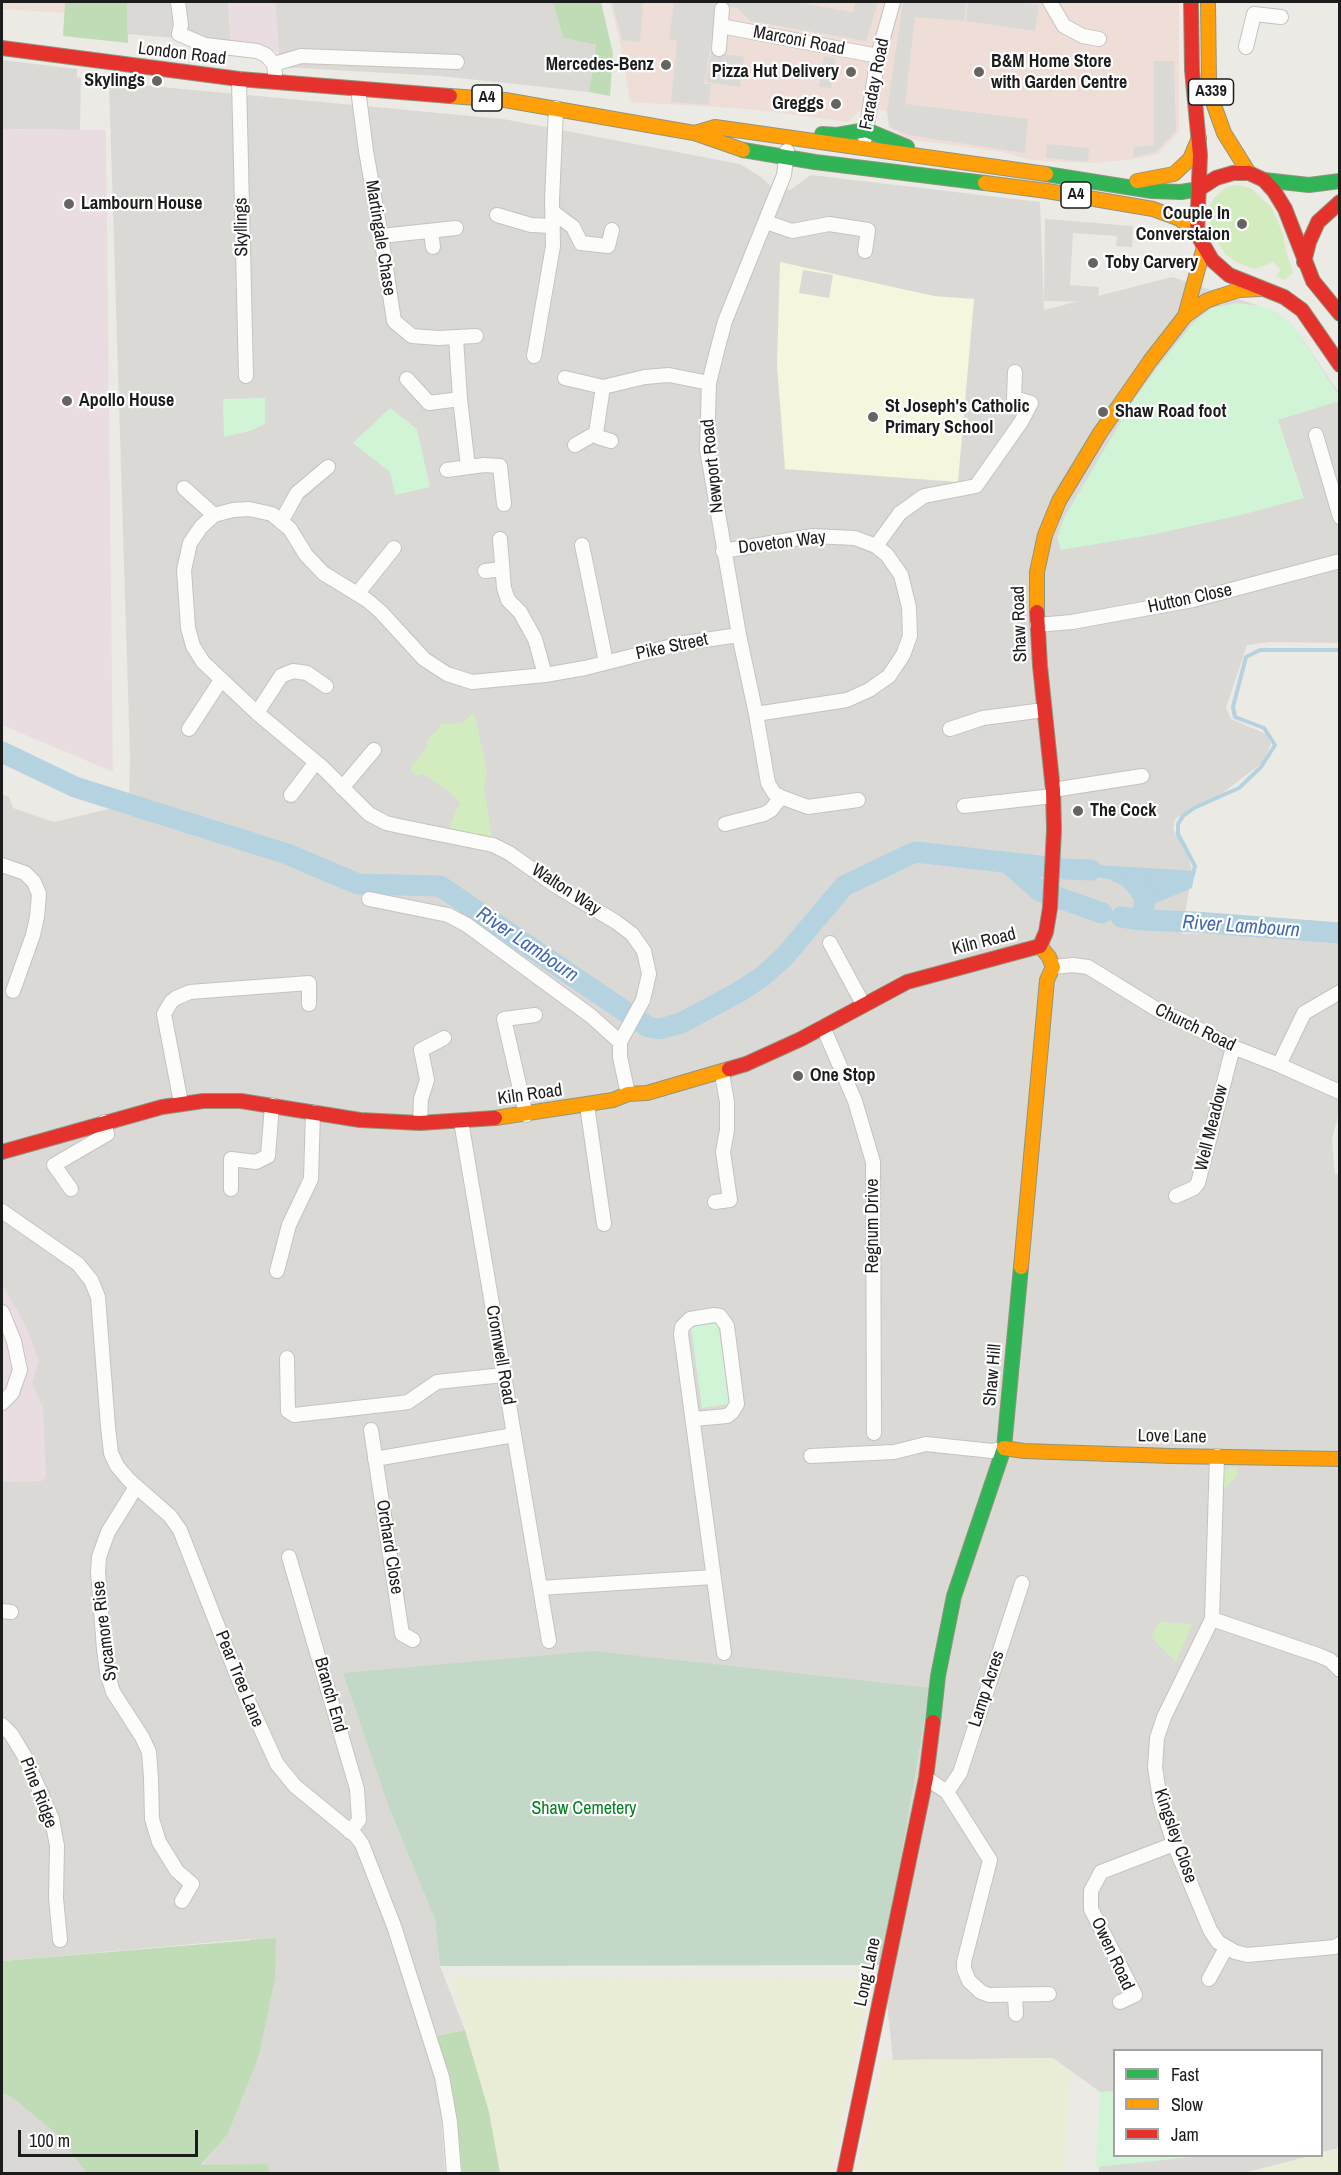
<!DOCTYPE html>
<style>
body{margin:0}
#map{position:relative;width:1341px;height:2175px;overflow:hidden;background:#eceae4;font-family:"Archivo Narrow",sans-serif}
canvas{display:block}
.frame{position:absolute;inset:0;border:3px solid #1c1c1c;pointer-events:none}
.legend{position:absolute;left:1113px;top:2049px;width:210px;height:108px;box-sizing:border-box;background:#fff;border:2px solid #a4a4a4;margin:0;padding:8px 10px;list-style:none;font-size:18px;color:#1c1c1c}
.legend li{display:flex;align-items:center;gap:12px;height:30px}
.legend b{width:30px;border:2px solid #a4a4a4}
.scale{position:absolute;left:18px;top:2130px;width:180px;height:27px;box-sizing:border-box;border:3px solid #1c1c1c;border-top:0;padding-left:8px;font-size:18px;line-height:21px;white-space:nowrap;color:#1c1c1c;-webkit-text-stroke:4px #fff;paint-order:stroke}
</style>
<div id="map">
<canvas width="1341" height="2175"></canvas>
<div class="frame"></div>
<ul class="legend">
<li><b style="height:8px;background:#30b455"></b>Fast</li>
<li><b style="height:8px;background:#ff9f0a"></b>Slow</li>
<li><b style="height:8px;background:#e5322d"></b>Jam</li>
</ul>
<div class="scale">100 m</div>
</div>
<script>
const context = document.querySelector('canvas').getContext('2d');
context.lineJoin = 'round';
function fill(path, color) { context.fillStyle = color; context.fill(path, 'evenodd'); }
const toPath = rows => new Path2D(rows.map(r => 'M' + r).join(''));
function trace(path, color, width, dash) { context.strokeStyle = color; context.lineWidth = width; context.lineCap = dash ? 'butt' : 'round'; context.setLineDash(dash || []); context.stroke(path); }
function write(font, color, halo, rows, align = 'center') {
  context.font = font + ' "Archivo Narrow",sans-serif'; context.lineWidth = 4.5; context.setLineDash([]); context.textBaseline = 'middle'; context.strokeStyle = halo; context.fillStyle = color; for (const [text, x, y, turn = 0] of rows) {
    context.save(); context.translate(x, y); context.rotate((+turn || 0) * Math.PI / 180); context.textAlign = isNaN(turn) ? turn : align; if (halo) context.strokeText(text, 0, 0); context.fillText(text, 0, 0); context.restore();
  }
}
fill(toPath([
 [127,2,228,2,231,43,128,34],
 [275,2,553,2,563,38,596,45,589,92,440,76,280,67],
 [2,60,77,69,77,77,81,78,80,130,2,129],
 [109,82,503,119,740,164,761,177,771,186,790,190,811,175,1040,202,1044,310,1172,277,1272,310,1287,320,1297,331,1339,393,1339,643,1270,642,1247,645,1226,708,1231,719,1266,734,1271,744,1263,762,1219,796,1196,806,1175,819,1173,829,1188,855,1192,872,1182,934,1247,932,1339,940,1340,1110,1332,1138,1340,1239,1339,2148,1322,2152,1322,2050,1114,2050,1114,2156,1310,2156,1248,2172,1233,2174,1099,2173,1100,2092,1053,2058,893,2060,883,1965,930,1688,390,1810,435,1920,440,1966,465,2030,436,2036,445,2173,294,2174,270,2172,267,2164,201,2166,228,2134,258,2059,250,1939,2,1961,2,794,9,797,13,808,54,822,129,804,130,756],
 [2,2082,71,2143,91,2173,2,2173]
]), '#dbd9d6');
fill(toPath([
 [2,2,65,2,64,13,2,9],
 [610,2,1179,2,1179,132,1158,154,1135,159,1093,163,1044,161,1031,160,1002,152,908,139,888,127,887,111,863,107,848,122,749,109,630,102,621,46]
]), '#efded8');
fill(toPath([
 [228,2,275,2,279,53,262,46,231,43],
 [2,129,106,130,113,772,2,725],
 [2,1284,26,1326,39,1361,32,1383,43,1408,46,1477,42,1481,2,1482]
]), '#eadde2');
fill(toPath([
 [780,262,934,296,974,299,958,482,785,469,777,365]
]), '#f4f6de');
fill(toPath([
 [450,1978,872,1979,830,2173,498,2173,467,2030],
 [884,2057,893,2060,1053,2058,1071,2073,1063,2173,857,2173],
 [1339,2148,1339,2173,1234,2173,1249,2172,1311,2156,1322,2156,1322,2153]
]), '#e9edd6');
fill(toPath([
 [1237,185,1251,188,1272,208,1283,234,1286,251,1293,273,1284,280,1276,276,1281,270,1273,262,1256,269,1238,263,1226,255,1212,233,1208,209,1214,198,1227,187],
 [474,712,487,771,484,788,493,845,447,836,456,810,461,803,448,791,424,774,416,776,410,768,427,747,427,741,442,724,462,723],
 [1233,1467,1237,1467,1237,1475,1223,1491,1224,1470],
 [1159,1622,1192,1624,1176,1662,1152,1638]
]), '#d2ecc0');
fill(toPath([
 [65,2,127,2,128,43,63,36],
 [553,2,601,2,613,53,610,96,589,92,596,45,563,38],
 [276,1938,275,1978,258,2059,228,2134,201,2165,267,2164,270,2172,294,2173,87,2173,58,2135,12,2097,2,2093,2,1961],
 [465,2030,489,2112,500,2173,462,2173,459,2137,436,2036]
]), '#c0dcb7');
fill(toPath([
 [594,1651,930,1688,883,1965,440,1966,435,1920,390,1810,343,1673]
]), '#c3d8c6');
fill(toPath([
 [1236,303,1261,306,1272,310,1287,320,1297,331,1340,397,1339,401,1278,420,1304,498,1241,515,1151,535,1061,550,1057,537,1066,514,1135,398,1164,359,1194,322,1212,308],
 [265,398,265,424,250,431,224,437,223,399],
 [390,408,417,429,430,487,395,495,390,472,353,443],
 [718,1323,729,1404,702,1408,691,1327],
 [1114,2091,1114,2156,1202,2156,1096,2167,1100,2092]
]), '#d0f4d5');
fill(toPath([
 [612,2,643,2,640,42,622,40],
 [674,2,718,2,704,84,711,84,709,105,671,102,677,40,669,39],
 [719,2,796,2,853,12,855,2,878,2,866,41,750,21,737,8,718,5],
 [903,2,966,2,964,21,915,17,905,104,1028,119,1025,153,908,135,890,127,887,111],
 [968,2,1015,2,1039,5,1035,31,966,21],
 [711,52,744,57,740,87,706,82],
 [824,56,836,58,831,88,819,87],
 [1154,61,1174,61,1176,131,1156,152,1134,157,1134,147,1154,145],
 [1047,144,1089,148,1088,162,1046,158],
 [1045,219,1133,226,1132,247,1116,246,1117,236,1073,233,1070,285,1099,287,1098,302,1044,301],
 [803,270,833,275,829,298,799,293],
 [1011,355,1024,355,1023,367,1030,368,1029,390,1041,391,1040,400,1013,407,998,406,999,365,1010,365],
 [419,371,420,381,429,380,430,399,394,400,392,382,401,381,400,372],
 [247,435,266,452,267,462,258,473,233,451],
 [240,438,199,482,186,481,186,464,172,450,174,445],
 [138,511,189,515,188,530,137,526],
 [149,821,289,878,285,928,267,925,269,917,259,914,267,881,151,851,153,843,145,841],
 [639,879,641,897,606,899,604,881],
 [684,897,687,936,656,939,637,919,650,901,656,910],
 [858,1040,865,1059,849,1065,842,1047],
 [802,1048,808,1062,778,1074,773,1060],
 [1334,1174,1339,1174,1339,1239]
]), '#dad9d6');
fill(toPath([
 [1066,863,1195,871,1192,888,1144,908,1140,906,1123,886,1109,879,1065,871]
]), '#b5d2e1');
trace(toPath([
 [1193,875,1195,866,1178,834,1178,824,1183,816,1194,808,1239,788,1261,767,1275,745,1264,728,1235,717,1233,707,1246,657,1260,650,1340,650]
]), '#b5d2e1', 4);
trace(toPath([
 [2,752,75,787,287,854,358,884,440,886,648,1027,660,1029,681,1023,739,992,763,976,785,956,844,886,915,852,1065,869,1091,870],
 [1008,863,1040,891,1102,913],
 [1136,881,1145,899,1142,920,1195,922,1340,933],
 [1121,917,1142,920]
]), '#b5d2e1', 21);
const street = toPath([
 [178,2,181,25,179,34,205,45,257,51,266,55,274,64,275,73],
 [1050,2,1064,26,1083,36,1099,39],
 [721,26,878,56],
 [1246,47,1254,14,1281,17],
 [719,49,722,9],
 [274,64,301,56,457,62],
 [239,79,246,376],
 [358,89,366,151,381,236,394,321,412,336,438,338,476,336],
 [865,138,878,56,893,2],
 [787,151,784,175,725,321,717,351,709,383,707,449,739,635,756,714,768,783,774,793,781,797,808,807,858,800],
 [553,212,573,227,581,243,608,246,612,230],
 [497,215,531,225,553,226],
 [766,222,792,231,829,224,868,230,865,251],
 [431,231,433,247],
 [381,236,456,228],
 [456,338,460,399,468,467],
 [534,356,553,246,552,201,556,108],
 [565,378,603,387,645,377,669,375,709,383],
 [407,379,429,403,460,399],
 [596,433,598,437,611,441],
 [1316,435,1340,517],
 [575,445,596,433,603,387],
 [447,470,484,465,500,466,504,504],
 [184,488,214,515],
 [281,522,297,493,328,467],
 [500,539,504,588,508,600,520,612,535,639,545,675],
 [582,545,606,662],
 [876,546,900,513,924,496,976,486,1021,422,1031,403,1014,398,1015,372],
 [723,551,813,536,855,538,876,546,887,555,901,575,909,607,910,636,903,655,889,676,869,690,847,700,756,714],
 [485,571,502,569],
 [357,594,394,548],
 [1037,625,1072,622,1193,600,1340,561],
 [257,713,281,676,293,671,307,673,326,686],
 [189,729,221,680],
 [950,729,983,718,1044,710],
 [342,788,374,750],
 [1053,790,1142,776],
 [291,795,316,762],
 [964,806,1053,796],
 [725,824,764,814,771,810,781,797],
 [2,865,25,873,34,882,39,894,37,917,33,935,13,991],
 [369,899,448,915,467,925,591,1016,620,1042],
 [830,943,863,1004],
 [1053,967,1073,965,1088,967,1161,1012,1177,1018,1233,1047,1279,1065,1340,1092],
 [823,1027,855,1101,873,1162,874,1433],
 [1279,1065,1304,1013,1340,992],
 [628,1094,620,1057,620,1042,643,1000,649,974,644,951,632,934,616,922,556,886,509,853,493,845,399,826,386,823,369,814,323,768,257,713,203,662,193,646,188,628,184,570,190,543,201,527,214,515,233,510,249,509,272,514,290,529,306,555,323,573,367,600,381,612,424,659,447,674,472,682,545,675,585,668,684,643,739,635],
 [181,1103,164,1014,171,1002,176,998,190,992,309,983,309,1004],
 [587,1105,604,1224],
 [526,1115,504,1019,535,1015],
 [461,1121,549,1641],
 [420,1123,421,1099,427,1080,421,1050,444,1038],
 [71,1189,54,1165,107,1134,104,1122],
 [231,1189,231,1159,256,1162,268,1156,272,1105],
 [1176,1196,1194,1188,1198,1183,1233,1047],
 [715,1202,730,1200,723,1152,727,1130,727,1102,722,1073],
 [2,1211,78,1264,91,1280,98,1297,108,1427,111,1453,117,1466,129,1480,170,1516,180,1530,240,1683,277,1764,295,1786,356,1836,362,1844,394,1926,442,2077,450,2122,454,2174],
 [277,1271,289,1225,311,1179,313,1112],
 [2,1312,14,1341,20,1370,12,1393,2,1403],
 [287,1358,288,1411,294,1415,401,1403,408,1402,437,1382,503,1375],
 [694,1419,727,1416,732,1412,737,1404,727,1326,720,1316,714,1315,690,1319,682,1327,681,1334,724,1653],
 [371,1430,402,1634,413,1640],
 [811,1456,894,1452,926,1444,992,1451,1004,1448],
 [1217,1456,1212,1619,1164,1717,1157,1738,1155,1767,1160,1800,1174,1844,1210,1930,1218,1942,1235,1952,1247,1955,1335,1947,1340,1944],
 [375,1459,514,1435],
 [136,1487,108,1532,99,1557,98,1572,104,1649,107,1672,113,1692,142,1737,149,1752,151,1778,152,1819,159,1842,177,1871,192,1884,182,1901],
 [289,1557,357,1789,359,1820,350,1832],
 [540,1588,713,1577],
 [2,1611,11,1612],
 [1212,1619,1318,1655,1330,1660,1340,1670],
 [2,1725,11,1734,25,1757,52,1819,57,1846,56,1898,60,1940],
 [926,1778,947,1792,990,1860,964,1962,964,1969,969,1981,981,1992,989,1995,1049,1994],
 [947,1792,960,1773,1022,1583],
 [1209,1979,1226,1948],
 [1015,1996,1016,2014],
 [1120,2002,1135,1995,1091,1909,1091,1891,1101,1872,1174,1844]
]);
const fast = toPath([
 [822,134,837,135,866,130,907,147],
 [743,150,815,162,985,183],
 [1046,174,1152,191,1181,192,1199,189],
 [1264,180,1309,185,1340,181],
 [933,1722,938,1676,954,1596,1004,1448,1021,1267]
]);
const slow = toPath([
 [1208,2,1209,80,1214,105,1224,133,1249,173],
 [450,96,505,100,694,133,743,150],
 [695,133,715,127,1046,174],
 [1137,181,1174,174,1190,159,1199,138],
 [985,183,1047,191,1153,209,1180,219,1197,234],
 [1185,316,1204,247],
 [1037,612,1037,572,1045,535,1059,501,1100,433,1150,361,1185,316,1206,301,1217,297,1239,290,1260,289],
 [495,1118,613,1100,628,1094,647,1093,729,1069],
 [1021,1267,1047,980,1053,967,1049,957,1040,946],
 [1004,1448,1024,1451,1171,1456,1340,1459]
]);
const jam = toPath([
 [1191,2,1192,70,1200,155,1197,234,1212,260,1229,275,1284,297,1302,310,1340,365],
 [2,48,239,79,450,96],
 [1199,189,1216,178,1233,173,1249,173,1264,180,1274,191,1285,209,1313,281,1340,314],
 [1304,262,1309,242,1318,222,1340,202],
 [1037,612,1040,666,1053,790,1054,830,1050,908,1046,932,1040,946],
 [729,1069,746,1064,801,1039,907,982,1040,946],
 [2,1152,162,1107,203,1101,241,1101,360,1120,420,1123,495,1118],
 [844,2174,926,1778,933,1722]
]);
trace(street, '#c4c3c0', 16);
trace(fast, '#91957c', 16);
trace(slow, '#91957c', 16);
trace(jam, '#91957c', 16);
trace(street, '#fcfcfb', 14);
trace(fast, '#30b455', 14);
trace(slow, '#ff9f0a', 14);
trace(jam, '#e5322d', 14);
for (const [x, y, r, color] of [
 [666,65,6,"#656462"],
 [851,72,6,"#656462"],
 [979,72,6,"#656462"],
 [157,81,6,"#656462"],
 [836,104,6,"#656462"],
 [69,204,6,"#656462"],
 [1242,224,6,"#656462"],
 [1093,263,6,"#656462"],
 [67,401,6,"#656462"],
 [1103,412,6,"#656462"],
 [873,417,6,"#656462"],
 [1078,811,6,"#656462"],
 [798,1076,6,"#656462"]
]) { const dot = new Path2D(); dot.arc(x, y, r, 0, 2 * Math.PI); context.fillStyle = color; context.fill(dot); trace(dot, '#fff', 2); }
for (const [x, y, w] of [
 [1211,92,45],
 [487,98,30],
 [1076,195,30]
]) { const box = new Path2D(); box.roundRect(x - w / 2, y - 13, w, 26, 4.5); context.fillStyle = '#fff'; context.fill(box); trace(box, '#1c1c1c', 1.5); }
write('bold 16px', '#1c1c1c', null, [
 ["A339",1211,92],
 ["A4",487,98],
 ["A4",1076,195]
]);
write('18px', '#1c1c1c', '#fff', [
 ["Marconi Road",799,41,11],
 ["London Road",182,54,7],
 ["Faraday Road",875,84,-79],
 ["Skyllings",242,227,-91],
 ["Martingale Chase",380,238,81],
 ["Newport Road",713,466,-96],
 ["Doveton Way",782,543,-7],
 ["Hutton Close",1190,599,-12],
 ["Shaw Road",1020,624,-92],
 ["Pike Street",672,647,-12],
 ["Walton Way",566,890,33],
 ["Kiln Road",984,942,-14],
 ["Church Road",1195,1028,26],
 ["Kiln Road",530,1095,-8],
 ["Well Meadow",1212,1128,-76],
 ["Regnum Drive",873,1226,-90],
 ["Cromwell Road",500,1355,80],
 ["Shaw Hill",993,1375,-85],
 ["Love Lane",1172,1437,1],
 ["Orchard Close",389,1547,81],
 ["Sycamore Rise",105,1631,-97],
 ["Pear Tree Lane",239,1679,68],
 ["Lamp Acres",987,1689,-72],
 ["Branch End",330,1695,74],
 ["Pine Ridge",38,1793,69],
 ["Kingsley Close",1175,1836,71],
 ["Owen Road",1112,1954,65],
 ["Long Lane",868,1972,-78]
]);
write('bold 18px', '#1c1c1c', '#fff', [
 ["B&M Home Store",991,62],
 ["with Garden Centre",991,83],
 ["Mercedes-Benz",654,65,"right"],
 ["Pizza Hut Delivery",839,72,"right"],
 ["Skylings",145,81,"right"],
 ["Greggs",824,104,"right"],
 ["Lambourn House",81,204],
 ["Couple In",1230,214,"right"],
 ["Converstaion",1230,235,"right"],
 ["Toby Carvery",1105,263],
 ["Apollo House",79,401],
 ["St Joseph's Catholic",885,407],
 ["Primary School",885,428],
 ["Shaw Road foot",1115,412],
 ["The Cock",1090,811],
 ["One Stop",810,1076]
], 'left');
write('18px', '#038120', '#fff', [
 ["Shaw Cemetery",584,1809]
]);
write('italic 20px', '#426ab2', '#fff', [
 ["River Lambourn",1241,927,4],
 ["River Lambourn",527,945,34]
]);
</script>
